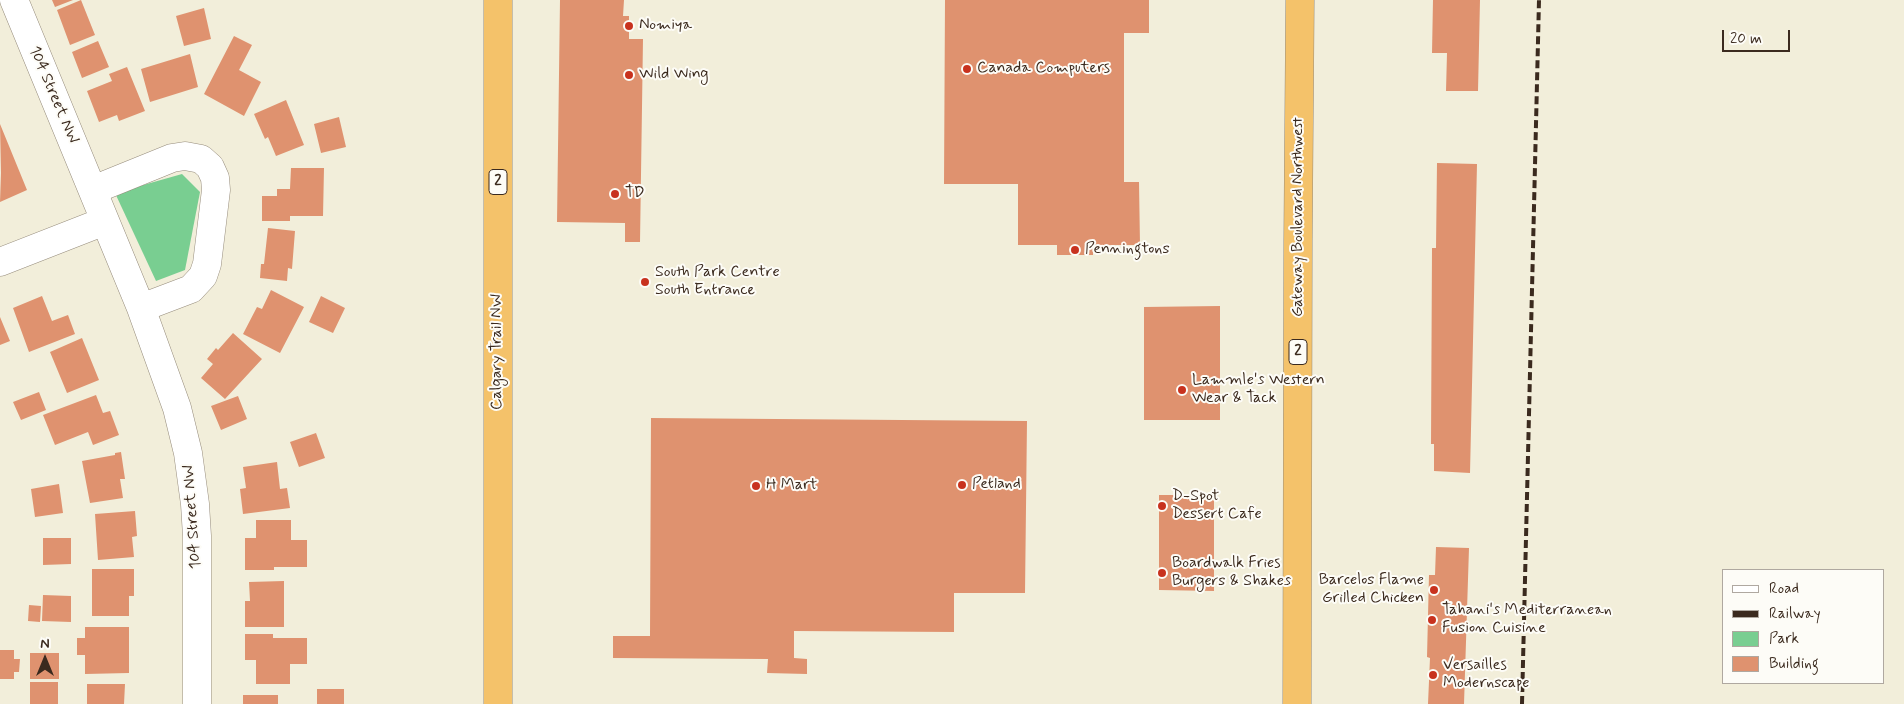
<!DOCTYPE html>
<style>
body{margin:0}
#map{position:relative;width:1904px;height:704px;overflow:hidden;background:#f2eeda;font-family:Mynerve,sans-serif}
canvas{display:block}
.legend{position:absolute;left:1722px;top:569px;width:162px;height:115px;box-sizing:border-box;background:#fdfcf7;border:1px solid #afa8a0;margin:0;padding:6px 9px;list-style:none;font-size:15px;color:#3b2a1e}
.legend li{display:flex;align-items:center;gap:10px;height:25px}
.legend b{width:25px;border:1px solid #afa8a0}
.north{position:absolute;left:20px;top:634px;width:50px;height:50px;-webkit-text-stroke:4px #fdfcf7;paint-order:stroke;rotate:0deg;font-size:14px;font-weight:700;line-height:20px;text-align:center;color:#3b2a1e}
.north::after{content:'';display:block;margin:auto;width:18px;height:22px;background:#3b2a1e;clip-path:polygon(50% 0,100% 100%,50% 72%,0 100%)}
.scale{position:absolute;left:1722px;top:30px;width:68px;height:22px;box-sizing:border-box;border:2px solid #3b2a1e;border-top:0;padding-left:6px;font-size:15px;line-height:18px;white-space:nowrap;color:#3b2a1e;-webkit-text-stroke:4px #fdfcf7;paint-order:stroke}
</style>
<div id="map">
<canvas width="1904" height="704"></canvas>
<ul class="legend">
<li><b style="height:6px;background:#fff"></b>Road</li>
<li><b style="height:6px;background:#3b2a1e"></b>Railway</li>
<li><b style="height:14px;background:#79ce91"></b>Park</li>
<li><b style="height:14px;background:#df926f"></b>Building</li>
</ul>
<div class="north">N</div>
<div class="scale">20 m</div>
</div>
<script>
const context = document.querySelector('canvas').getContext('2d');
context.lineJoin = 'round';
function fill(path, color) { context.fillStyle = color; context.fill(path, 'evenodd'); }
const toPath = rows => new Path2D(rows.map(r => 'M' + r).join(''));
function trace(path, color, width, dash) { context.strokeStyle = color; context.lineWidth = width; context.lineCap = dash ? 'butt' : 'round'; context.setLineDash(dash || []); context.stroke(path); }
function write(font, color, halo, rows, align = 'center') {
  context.font = font + ' Mynerve,sans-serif'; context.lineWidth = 4; context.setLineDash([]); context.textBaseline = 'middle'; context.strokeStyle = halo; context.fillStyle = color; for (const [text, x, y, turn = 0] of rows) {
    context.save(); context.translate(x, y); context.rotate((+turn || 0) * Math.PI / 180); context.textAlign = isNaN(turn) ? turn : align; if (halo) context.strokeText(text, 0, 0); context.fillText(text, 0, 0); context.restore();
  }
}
fill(toPath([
 [182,174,200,192,185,270,156,281,115,193]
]), '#79ce91');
fill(toPath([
 [52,0,73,0,55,7],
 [81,0,95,35,70,45,57,10],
 [560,0,624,0,623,16,629,16,629,39,643,39,640,242,625,242,625,223,557,222],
 [945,0,1149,0,1149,33,1124,33,1124,182,1139,182,1140,245,1093,245,1093,255,1057,255,1057,245,1018,245,1018,184,944,184],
 [1433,0,1480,0,1478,91,1446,91,1447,53,1432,53],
 [204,8,211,39,184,46,176,16],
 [234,36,252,45,239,70,261,82,244,116,204,94],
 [98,41,109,67,82,78,72,52],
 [190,54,198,87,150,102,141,69],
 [127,67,145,111,119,121,117,115,99,122,87,91,112,81,109,74],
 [286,100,304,145,276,156,268,137,265,139,254,114],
 [339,117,346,147,321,153,314,124],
 [0,124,27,190,0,202,1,173],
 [1437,163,1477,164,1470,473,1434,471,1434,444,1431,444,1432,248,1436,248],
 [291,168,324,168,323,216,290,216,290,221,262,221,262,196,277,196,277,189,290,189],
 [268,228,295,231,292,269,288,268,287,281,260,278,261,264,264,264],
 [271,290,304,307,280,353,243,334,257,307,262,309],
 [42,296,52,321,68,315,75,334,29,352,13,308],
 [321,296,345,308,333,333,309,322],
 [1220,306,1220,420,1144,420,1144,307],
 [0,317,10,341,0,345],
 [233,333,262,359,225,399,201,378,213,364,207,359,216,348,218,350],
 [82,338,99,380,67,393,50,352],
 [39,392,46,410,21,420,13,402],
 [96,395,103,413,110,411,119,435,93,445,88,432,55,445,43,415],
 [238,396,247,419,221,430,211,406],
 [651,418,1027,421,1025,593,954,593,954,632,794,631,794,658,807,659,807,674,767,673,768,659,613,658,613,636,650,636],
 [316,433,325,458,299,467,290,442],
 [121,452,125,479,120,479,123,498,90,503,82,461,115,455,115,453],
 [277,462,280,489,287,488,290,508,243,514,240,489,246,488,243,467],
 [59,484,63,513,35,517,31,489],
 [1159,495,1214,495,1214,591,1159,590],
 [135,511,137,536,132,537,134,557,98,560,95,514],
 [256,520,291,520,291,540,307,540,307,567,274,567,274,570,245,570,245,538,256,538],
 [43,538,71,538,71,564,43,565],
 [1436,547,1469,548,1464,704,1428,704,1430,658,1427,657,1429,575,1435,575],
 [92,569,134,569,134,596,129,596,129,616,92,616],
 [284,581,284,627,245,627,245,601,250,601,249,582],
 [43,595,71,596,71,622,42,621],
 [29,605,41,606,40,622,28,621],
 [85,627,129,627,129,673,85,674,85,655,77,655,77,638,85,638],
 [245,634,273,634,273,638,307,638,307,664,290,664,290,684,256,684,256,660,245,660],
 [0,650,14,650,14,659,20,659,19,672,14,672,14,679,0,679],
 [30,653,59,653,59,679,30,679],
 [30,682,58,682,58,704,30,704],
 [87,684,125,684,124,704,87,704],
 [317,689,344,689,344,704,317,704],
 [243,695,278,695,278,704,243,704]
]), '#df926f');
const minor = toPath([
 [14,0,141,308,177,408,188,453,195,504,197,536,197,704],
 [93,190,172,158,185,156,201,159,210,167,215,178,216,190,207,264,203,276,191,289,141,308],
 [0,262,105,221]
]);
const highway = toPath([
 [498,704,498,0],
 [1297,704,1298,242,1300,0]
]);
trace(minor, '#968c7c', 29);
trace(highway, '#968c7c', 29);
trace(minor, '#fff', 28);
trace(highway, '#f4c26a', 28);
trace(toPath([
 [1522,704,1539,0]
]), '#3b2a1e', 4, [8, 4]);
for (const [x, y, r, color] of [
 [629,26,5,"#c8321e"],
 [967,69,5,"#c8321e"],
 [629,75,5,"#c8321e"],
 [615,194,5,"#c8321e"],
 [1075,250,5,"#c8321e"],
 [645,282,5,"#c8321e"],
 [1182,390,5,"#c8321e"],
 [962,485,5,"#c8321e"],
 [756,486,5,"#c8321e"],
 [1162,506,5,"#c8321e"],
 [1162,573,5,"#c8321e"],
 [1434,590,5,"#c8321e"],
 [1432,620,5,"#c8321e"],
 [1433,675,5,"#c8321e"]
]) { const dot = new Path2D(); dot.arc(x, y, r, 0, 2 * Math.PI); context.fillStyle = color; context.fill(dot); trace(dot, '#fdfcf7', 2); }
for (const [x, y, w] of [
 [498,182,18],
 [1298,352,18]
]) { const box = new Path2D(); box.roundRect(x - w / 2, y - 12.5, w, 25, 4); context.fillStyle = '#fdfcf7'; context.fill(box); trace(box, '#3b2a1e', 1); }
write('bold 15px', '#3b2a1e', null, [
 ["2",498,182],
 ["2",1298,352]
]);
write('16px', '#3b2a1e', '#fdfcf7', [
 ["Nomiya",639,26],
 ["Canada Computers",977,69],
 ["Wild Wing",639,75],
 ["TD",625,194],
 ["Penningtons",1085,250],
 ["South Park Centre",655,273],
 ["South Entrance",655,291],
 ["Lammle's Western",1192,381],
 ["Wear & Tack",1192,399],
 ["Petland",972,485],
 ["H Mart",766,486],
 ["D-Spot",1172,497],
 ["Dessert Cafe",1172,515],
 ["Boardwalk Fries",1172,564],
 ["Burgers & Shakes",1172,582],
 ["Barcelos Flame",1424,581,"right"],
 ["Grilled Chicken",1424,599,"right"],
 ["Tahani's Mediterranean",1442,611],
 ["Fusion Cuisine",1442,629],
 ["Versailles",1443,666],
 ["Modernscape",1443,684]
], 'left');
write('16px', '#3b2a1e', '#fdfcf7', [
 ["104 Street NW",53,95,67],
 ["Gateway Boulevard Northwest",1299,217,-90],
 ["Calgary Trail NW",498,352,-90],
 ["104 Street NW",193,517,-94]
]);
</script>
